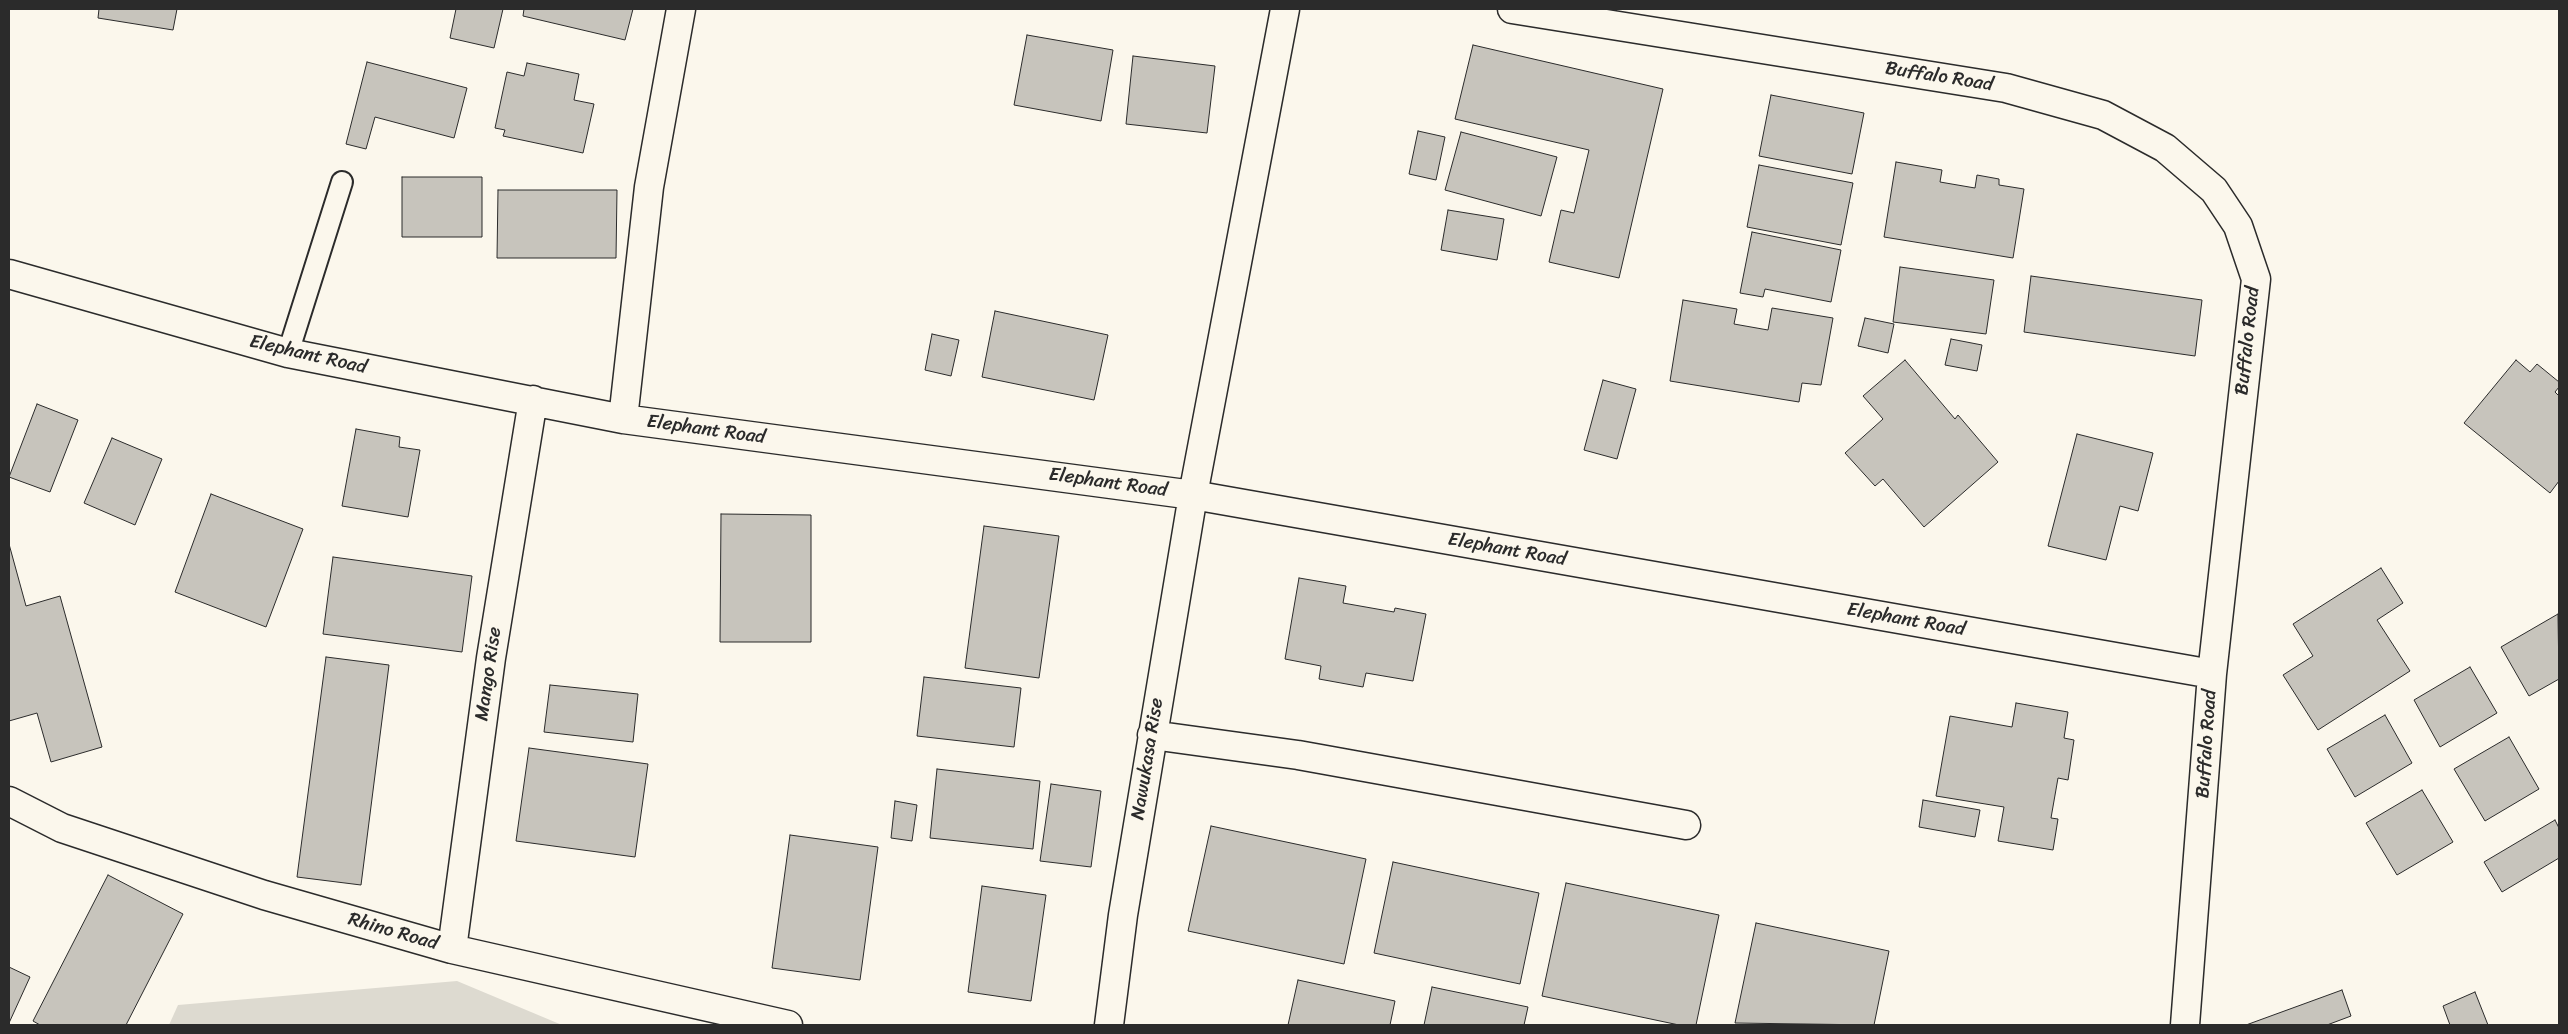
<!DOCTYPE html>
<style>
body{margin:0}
#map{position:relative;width:2568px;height:1034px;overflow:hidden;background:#fbf7ec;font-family:Sriracha,sans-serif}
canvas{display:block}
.frame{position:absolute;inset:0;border:10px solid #2b2b2b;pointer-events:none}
</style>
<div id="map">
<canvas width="2568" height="1034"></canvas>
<div class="frame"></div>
</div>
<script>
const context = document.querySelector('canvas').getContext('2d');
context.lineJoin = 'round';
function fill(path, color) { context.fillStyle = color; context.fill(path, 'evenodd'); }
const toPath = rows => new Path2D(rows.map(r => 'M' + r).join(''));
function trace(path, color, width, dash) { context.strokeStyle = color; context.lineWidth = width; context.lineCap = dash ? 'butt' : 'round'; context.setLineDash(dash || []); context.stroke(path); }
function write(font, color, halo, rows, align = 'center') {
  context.font = font + ' Sriracha,sans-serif'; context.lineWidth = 4.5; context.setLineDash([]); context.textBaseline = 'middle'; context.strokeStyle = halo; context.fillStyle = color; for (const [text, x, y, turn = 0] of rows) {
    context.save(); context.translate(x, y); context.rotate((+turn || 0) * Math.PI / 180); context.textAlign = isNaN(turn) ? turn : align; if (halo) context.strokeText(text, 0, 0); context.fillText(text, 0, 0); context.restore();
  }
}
fill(toPath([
 [457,981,562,1025,169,1025,178,1005]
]), '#dddad0');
const building = toPath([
 [99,9,177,9,173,30,98,18,99,9],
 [456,9,503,9,494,48,450,38,456,9],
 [524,9,633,9,625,40,523,16,524,9],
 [1027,35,1113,50,1101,121,1014,105,1027,35],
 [1473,45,1663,89,1619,278,1549,262,1561,210,1574,213,1589,150,1455,119,1473,45],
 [1133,56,1215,66,1207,133,1126,124,1133,56],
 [367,62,467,88,454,138,375,117,366,149,346,144,367,62],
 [527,63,579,74,574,100,594,104,583,153,503,136,505,130,495,128,507,72,524,76,527,63],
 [1771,95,1864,113,1852,174,1759,156,1771,95],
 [1418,131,1445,137,1436,180,1409,174,1418,131],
 [1461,132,1557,157,1541,216,1445,190,1461,132],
 [1896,162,1942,170,1940,182,1975,188,1977,175,1999,179,1999,185,2024,189,2013,258,1884,237,1896,162],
 [1759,165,1853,183,1841,245,1747,227,1759,165],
 [402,177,482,177,482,237,402,237,402,177],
 [498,190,617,190,616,258,497,258,498,190],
 [1448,210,1504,219,1497,260,1441,250,1448,210],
 [1752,232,1841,250,1831,302,1765,289,1763,297,1740,293,1752,232],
 [1900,267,1994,280,1986,334,1893,322,1900,267],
 [2031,276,2202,300,2195,356,2024,332,2031,276],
 [1683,300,1737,309,1734,324,1768,330,1772,308,1833,318,1821,385,1802,383,1799,402,1670,381,1683,300],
 [995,311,1108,335,1094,400,982,377,995,311],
 [1865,318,1894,324,1888,353,1858,346,1865,318],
 [932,334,959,340,951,376,925,370,932,334],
 [1951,339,1982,345,1977,371,1945,365,1951,339],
 [1905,360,1955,419,1958,415,1998,462,1924,527,1883,479,1875,486,1845,453,1883,419,1863,396,1905,360],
 [2516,360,2530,372,2537,364,2559,382,2559,387,2555,392,2559,396,2559,481,2550,493,2464,423,2516,360],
 [1603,380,1636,389,1617,459,1584,450,1603,380],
 [37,404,78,420,50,492,9,477,37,404],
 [356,429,400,437,399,447,420,450,408,517,342,506,356,429],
 [2077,434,2153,453,2138,511,2120,506,2106,560,2048,546,2077,434],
 [112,438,162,459,135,525,84,503,112,438],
 [211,494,303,529,266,627,175,592,211,494],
 [721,514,811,515,811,642,720,642,721,514],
 [984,526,1059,536,1039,678,965,668,984,526],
 [9,544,26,606,60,596,102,747,51,762,37,713,9,721,9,544],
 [333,557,472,576,462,652,323,634,333,557],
 [2381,568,2403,603,2377,620,2410,671,2318,730,2283,675,2313,656,2293,624,2381,568],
 [1299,578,1346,586,1343,603,1394,612,1395,608,1426,614,1413,681,1366,673,1363,687,1319,679,1321,666,1285,659,1299,578],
 [2558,614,2559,679,2529,696,2501,647,2558,614],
 [326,657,389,665,361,885,297,877,326,657],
 [2470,667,2497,713,2440,747,2414,700,2470,667],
 [924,677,1021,688,1014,747,917,736,924,677],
 [550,685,638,694,633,742,544,732,550,685],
 [2016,703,2068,712,2064,738,2074,740,2068,780,2058,778,2051,818,2058,819,2053,850,1998,841,2004,807,1936,796,1950,716,2012,727,2016,703],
 [2385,715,2412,763,2355,797,2327,749,2385,715],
 [2509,737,2539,789,2485,821,2454,769,2509,737],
 [529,748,648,764,635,857,516,841,529,748],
 [937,769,1040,781,1033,849,930,838,937,769],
 [1051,784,1101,791,1091,867,1040,861,1051,784],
 [2422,790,2453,842,2397,875,2366,823,2422,790],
 [1923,800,1980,810,1975,837,1919,827,1923,800],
 [895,801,917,805,912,841,891,838,895,801],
 [2555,820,2559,828,2559,858,2502,892,2484,862,2555,820],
 [1211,826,1366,859,1344,964,1188,931,1211,826],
 [790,835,878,847,860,980,772,968,790,835],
 [1393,862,1539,893,1520,984,1374,953,1393,862],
 [108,875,183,914,126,1025,40,1025,33,1021,108,875],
 [1566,883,1719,915,1696,1025,1679,1025,1542,996,1566,883],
 [982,886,1046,895,1031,1001,968,992,982,886],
 [1756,923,1889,951,1874,1025,1735,1023,1756,923],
 [9,967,30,977,9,1023,9,967],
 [1298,980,1395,1001,1390,1025,1288,1025,1298,980],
 [1432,987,1528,1007,1524,1025,1424,1025,1432,987],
 [2342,990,2351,1016,2327,1025,2246,1025,2342,990],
 [2475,992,2488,1025,2450,1025,2443,1006,2475,992]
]);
fill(building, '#c7c4bc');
trace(building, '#2b2b2b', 1);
const service = toPath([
 [288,353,342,182]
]);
const minor = toPath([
 [1512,9,2006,88,2103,115,2165,148,2214,190,2238,226,2256,279,2212,674,2185,1025],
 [9,274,288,353,623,419,1193,495,2212,674],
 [623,419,649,187,681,9],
 [1152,735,1298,755,1686,825],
 [9,801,62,828,264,895,452,949,788,1025],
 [452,949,491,658,533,400],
 [1109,1025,1123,915,1193,495,1285,9]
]);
trace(service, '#2b2b2b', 24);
trace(minor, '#2b2b2b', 31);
trace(service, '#fbf7ec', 20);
trace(minor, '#fbf7ec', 28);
write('19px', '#2b2b2b', '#fbf7ec', [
 ["Buffalo Road",1939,77,9],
 ["Buffalo Road",2248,341,-84],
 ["Elephant Road",308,355,13],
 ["Elephant Road",706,430,8],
 ["Elephant Road",1108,483,8],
 ["Elephant Road",1507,550,10],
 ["Elephant Road",1906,620,10],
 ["Mango Rise",489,674,-82],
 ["Buffalo Road",2207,744,-86],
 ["Nawukasa Rise",1148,759,-81],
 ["Rhino Road",393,932,16]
]);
</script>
